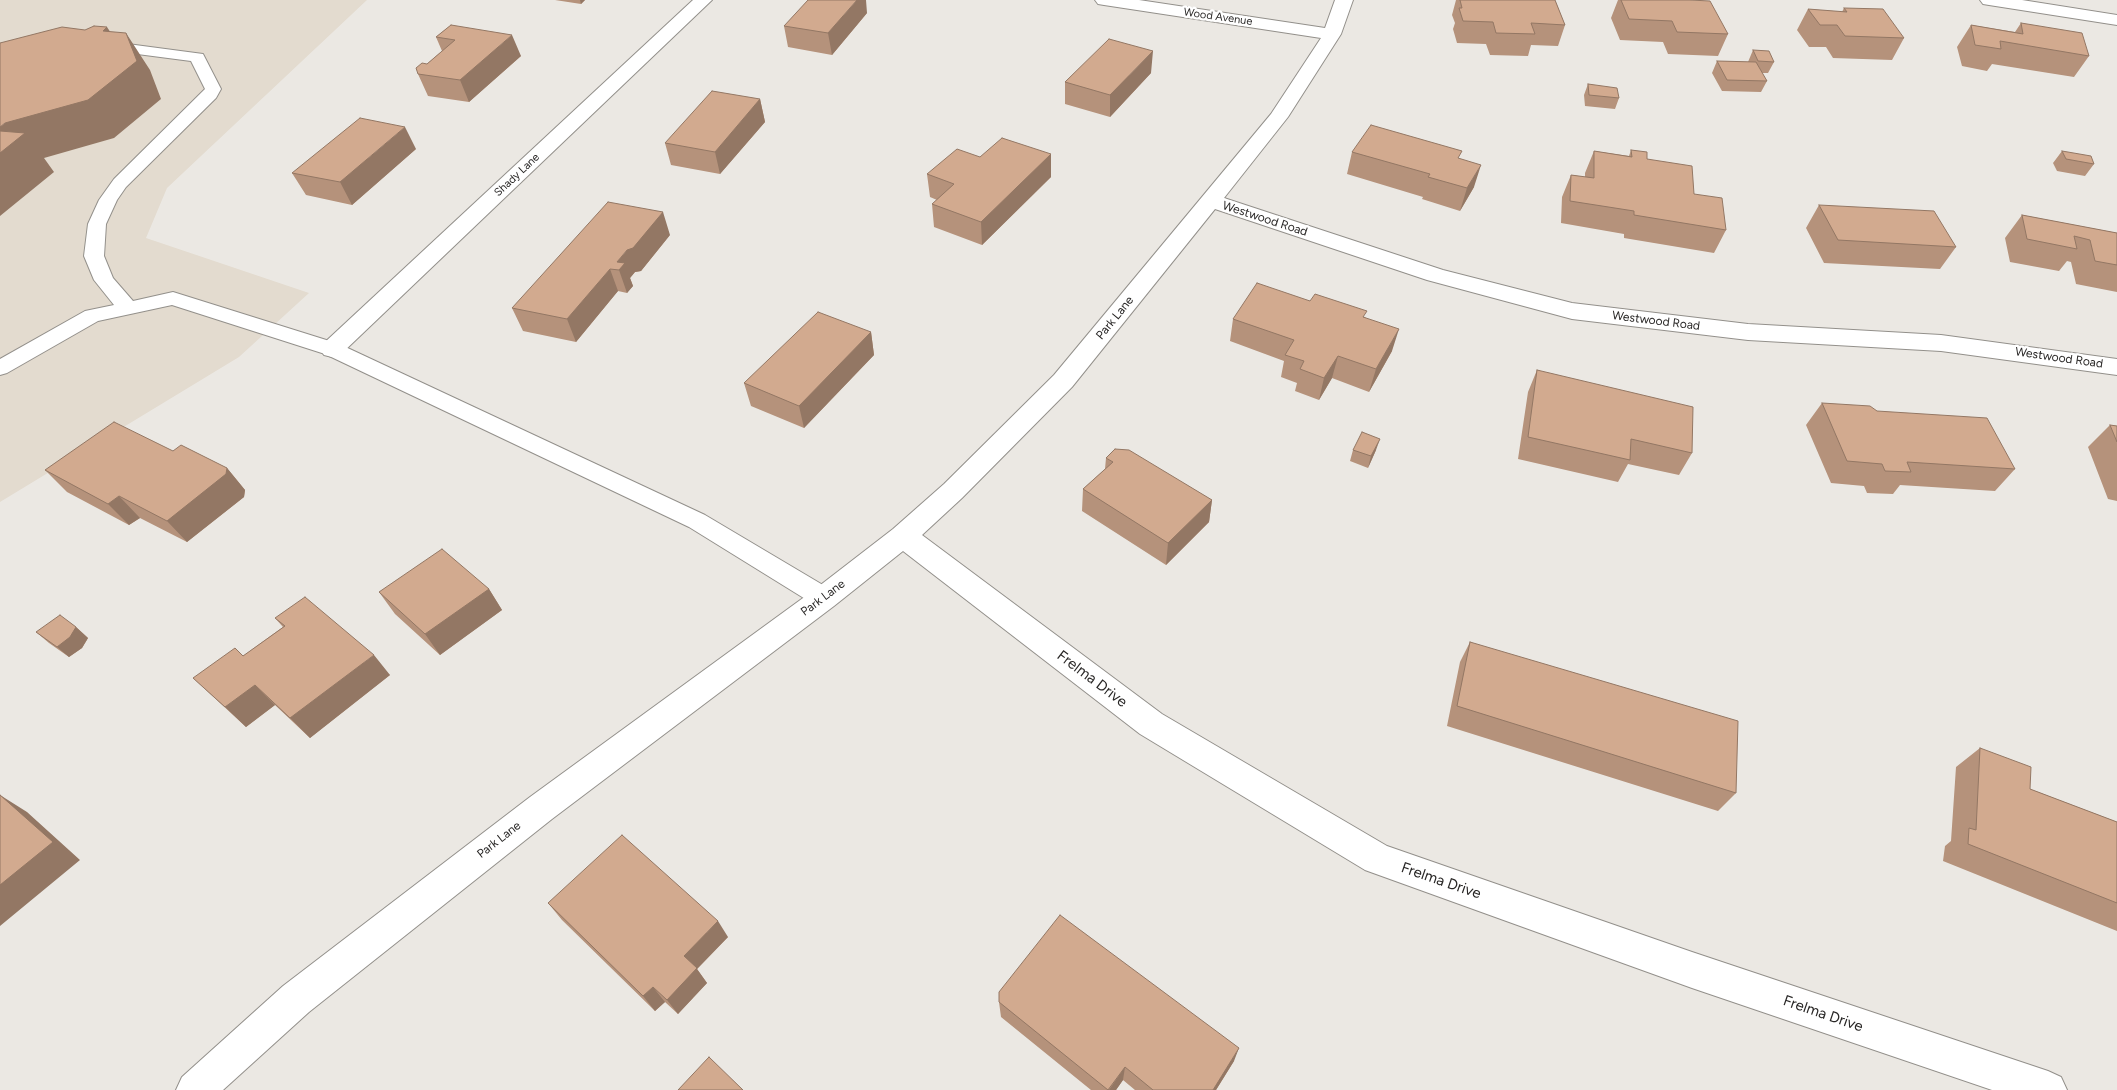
<!DOCTYPE html>
<style>
body{margin:0}
canvas{display:block;background:#ebe8e3}
</style>
<canvas width="2117" height="1090"></canvas>
<script>
const context = document.querySelector('canvas').getContext('2d');
context.lineJoin = 'round';
function fill(path, color) { context.fillStyle = color; context.fill(path, 'evenodd'); }
const toPath = rows => new Path2D(rows.map(r => 'M' + r).join(''));
function trace(path, color, width, dash) { context.strokeStyle = color; context.lineWidth = width; context.lineCap = dash ? 'butt' : 'round'; context.setLineDash(dash || []); context.stroke(path); }
function write(font, color, halo, rows, align = 'center') {
  context.font = font + ' Figtree,sans-serif'; context.lineWidth = 4.5; context.setLineDash([]); context.textBaseline = 'middle'; context.strokeStyle = halo; context.fillStyle = color; for (const [text, x, y, turn = 0] of rows) {
    context.save(); context.translate(x, y); context.rotate((+turn || 0) * Math.PI / 180); context.textAlign = isNaN(turn) ? turn : align; if (halo) context.strokeText(text, 0, 0); context.fillText(text, 0, 0); context.restore();
  }
}
fill(toPath([
 [0,0,367,0,167,188,146,238,309,293,239,357,0,502]
]), '#e3dbcf');
const service = toPath([
 [105,41,203,54,221,89,216,98,126,187,117,200,106,224,104,256,113,278,133,301,173,292,339,344,705,515,833,591,836,598,833,605,824,608,815,605,689,527,325,354,172,305,98,321,7,373,0,375,0,359,85,311,114,305,94,280,84,256,88,224,99,200,114,179,205,89,191,61,99,49,97,46,99,43,105,41]
]);
const minor = toPath([
 [693,0,712,0,340,355,332,357,324,355,320,349,324,343,693,0],
 [1095,0,1139,0,1325,28,1335,0,1353,0,1341,34,1288,117,1224,198,1443,270,1572,303,1748,324,1941,335,2117,359,2117,375,1941,351,1748,340,1572,319,1427,280,1215,209,1072,387,962,498,922,535,1162,714,1387,846,1692,952,2048,1071,2061,1077,2067,1090,1992,1090,1692,988,1365,870,1140,734,903,551,834,606,552,819,309,1012,223,1090,176,1090,182,1077,283,986,530,797,814,590,893,529,944,484,1054,375,1271,114,1321,38,1104,5,1098,4,1095,0],
 [1980,0,2022,0,2117,15,2117,25,1989,5,1983,4,1980,0]
]);
trace(service, '#93908b', 2);
trace(minor, '#93908b', 2);
fill(service, '#fff');
fill(minor, '#fff');
fill(toPath([
 [555,0,585,0,581,4],
 [1456,0,1555,0,1565,25,1558,46,1531,45,1528,56,1490,55,1486,44,1457,43,1453,29,1455,23,1452,15],
 [1618,0,1690,0,1728,34,1718,56,1668,54,1663,42,1620,40,1611,18],
 [1844,8,1904,38,1892,60,1833,58,1826,47,1809,47,1797,30,1808,9,1842,12],
 [867,13,832,55,788,47,784,26],
 [2021,23,2089,56,2074,77,1992,64,1987,71,1962,66,1957,47,1971,25,2015,32],
 [451,25,521,56,469,102,428,96,418,74,427,64,442,51,436,37],
 [1753,50,1774,62,1768,73,1762,73,1767,81,1761,92,1722,91,1712,73,1717,61,1748,62],
 [1151,73,1110,117,1065,104,1065,82],
 [1588,84,1619,98,1615,109,1585,106,1584,95],
 [760,99,765,122,720,174,671,165,665,143],
 [416,149,352,205,306,195,292,173],
 [1631,150,1647,159,1694,194,1726,230,1714,253,1624,238,1624,234,1561,223,1562,197,1571,175,1585,177,1585,173,1594,151,1629,156],
 [2062,151,2094,164,2085,176,2057,171,2053,163],
 [1352,152,1460,159,1474,187,1460,211,1422,199,1423,197,1347,174],
 [1051,154,1051,177,982,245,934,227,932,204,937,200,930,197,927,174,980,157],
 [1819,205,1956,247,1940,269,1824,263,1806,228],
 [2022,215,2117,233,2117,292,2076,284,2071,262,2067,261,2059,271,2010,262,2005,238],
 [670,235,641,271,635,272,630,278,633,286,627,293,618,291,576,342,523,331,512,308],
 [1310,301,1365,317,1392,351,1369,392,1332,378,1319,400,1295,391,1297,383,1281,377,1284,361,1230,341,1233,319],
 [871,332,874,355,804,428,751,406,744,383],
 [1537,370,1692,453,1679,475,1628,464,1618,482,1518,459,1528,392],
 [1822,403,1877,411,2015,469,1995,491,1900,485,1893,494,1867,493,1864,486,1831,483,1806,425],
 [2110,425,2117,426,2117,501,2108,499,2088,447],
 [1353,450,1376,450,1368,468,1350,461],
 [173,451,227,468,245,490,244,497,187,542,140,518,129,525,67,492,45,470],
 [1106,458,1212,500,1209,522,1166,565,1082,511,1083,489,1105,469],
 [489,589,502,610,440,655,395,614,379,592],
 [275,618,390,675,310,738,275,705,246,727,193,678,243,656,283,627],
 [76,627,88,638,82,648,69,657,49,643,36,632],
 [1470,642,1736,793,1718,811,1447,726,1460,662],
 [1980,748,2030,789,2117,822,2117,931,1943,861,1945,846,1951,841,1956,767],
 [548,903,728,937,697,969,707,983,678,1014,665,1002,655,1011,562,920],
 [999,1002,1234,1061,1216,1090,1135,1090,1123,1080,1116,1090,1091,1090,1001,1017]
]), '#b5927b');
fill(toPath([
 [580,0,585,0,581,4],
 [857,0,866,0,867,13,832,55,828,33],
 [107,27,131,64,103,31],
 [126,33,150,70,161,99,114,138,44,158,54,172,0,216,0,127],
 [512,35,521,56,469,102,460,80],
 [1153,51,1151,73,1110,117,1110,95],
 [760,99,765,122,720,174,715,152],
 [405,127,416,149,352,205,340,182],
 [1051,154,1051,177,982,245,981,222],
 [1481,165,1474,187,1460,211,1467,188],
 [663,212,670,235,641,271,635,272,630,278,633,286,627,293,619,270,617,262,627,250],
 [610,269,618,291,576,342,567,319],
 [1399,329,1392,351,1369,392,1376,369],
 [871,332,874,355,804,428,799,406],
 [1338,356,1332,378,1319,400,1324,378],
 [1380,439,1376,450,1368,468,1371,456],
 [227,468,245,490,244,497,187,542,167,521],
 [119,496,140,518,129,525,108,504],
 [1212,500,1209,522,1166,565,1168,543],
 [489,589,502,610,440,655,425,634],
 [76,627,88,638,82,648,69,657,57,647],
 [374,655,390,675,310,738,290,718],
 [255,685,275,705,246,727,225,707],
 [0,795,27,812,80,860,0,926],
 [718,921,728,937,697,969,707,983,678,1014,667,1000,684,956],
 [653,987,665,1002,655,1011,643,996],
 [1239,1048,1234,1061,1216,1090,1213,1090],
 [1125,1067,1123,1080,1116,1090,1109,1090]
]), '#937764');
const building = toPath([
 [808,0,857,0,828,33,784,26,808,0],
 [1460,0,1555,0,1565,25,1531,23,1535,34,1496,33,1493,22,1463,21,1459,8,1462,8,1460,0],
 [1621,0,1690,0,1710,1,1728,34,1677,32,1672,21,1629,19,1621,0],
 [1844,8,1883,9,1904,38,1845,36,1837,25,1820,25,1808,9,1847,12,1844,8],
 [2021,23,2082,33,2089,56,2000,41,2001,49,1975,45,1971,25,2023,34,2021,23],
 [451,25,512,35,460,80,418,74,416,68,422,63,427,64,455,40,436,37,451,25],
 [94,26,107,27,103,31,126,33,137,61,88,100,5,123,0,127,0,43,62,27,85,30,94,26],
 [1109,39,1153,51,1110,95,1065,82,1109,39],
 [1753,50,1769,51,1774,62,1758,61,1753,50],
 [1717,61,1756,62,1767,81,1727,80,1717,61],
 [1588,84,1617,88,1619,98,1589,95,1588,84],
 [712,91,760,99,715,152,665,143,712,91],
 [360,118,405,127,340,182,292,173,360,118],
 [1371,125,1462,151,1458,158,1481,165,1467,188,1428,177,1430,174,1352,152,1371,125],
 [0,131,25,133,0,153,0,131],
 [1002,138,1051,154,981,222,932,204,954,184,927,174,957,149,980,157,1002,138],
 [1631,150,1647,152,1647,159,1692,166,1694,194,1722,198,1726,230,1634,215,1634,211,1570,201,1571,175,1594,178,1594,151,1632,157,1631,150],
 [2062,151,2091,156,2094,164,2066,159,2062,151],
 [608,202,663,212,633,248,627,250,617,262,625,263,619,270,610,269,567,319,512,308,608,202],
 [1819,205,1934,211,1956,247,1838,240,1819,205],
 [2022,215,2117,233,2117,265,2095,261,2090,240,2074,236,2077,249,2027,239,2022,215],
 [1257,283,1310,301,1315,294,1367,311,1363,317,1399,329,1376,369,1338,356,1324,378,1300,369,1304,361,1285,355,1294,340,1233,319,1257,283],
 [818,312,871,332,799,406,744,383,818,312],
 [1537,370,1693,407,1692,453,1631,439,1630,460,1528,437,1537,370],
 [1822,403,1870,406,1877,411,1987,418,2015,469,1907,462,1911,472,1885,471,1882,464,1847,461,1822,403],
 [114,422,173,451,181,445,227,468,226,474,167,521,119,496,108,504,45,470,114,422],
 [2110,425,2117,426,2117,442,2110,425],
 [1362,432,1380,439,1371,456,1353,450,1362,432],
 [1115,449,1129,450,1212,500,1168,543,1083,489,1113,462,1106,458,1115,449],
 [442,549,489,589,425,634,379,592,442,549],
 [305,597,374,655,290,718,255,685,225,707,193,678,235,648,243,656,285,626,275,618,305,597],
 [60,615,76,627,70,637,57,647,36,632,60,615],
 [1470,642,1738,721,1736,793,1457,706,1470,642],
 [1980,748,2031,767,2030,789,2117,822,2117,903,1968,844,1969,828,1976,830,1980,748],
 [0,795,53,842,0,885,0,795],
 [622,835,718,921,684,956,697,968,667,1000,653,987,643,996,548,903,622,835],
 [1060,915,1239,1048,1213,1090,1153,1090,1125,1067,1108,1090,999,1002,999,992,1060,915],
 [709,1057,743,1090,678,1090,709,1057]
]);
fill(building, '#d2aa8f');
trace(building, '#937764', 1);
write('11px', '#292726', '#fff', [
 ["Wood Avenue",1218,17,8],
 ["Shady Lane",517,175,-43]
]);
write('12px', '#292726', '#fff', [
 ["Westwood Road",1265,219,18],
 ["Park Lane",1115,318,-51],
 ["Westwood Road",1656,321,7],
 ["Westwood Road",2059,358,8],
 ["Park Lane",823,598,-37],
 ["Park Lane",499,840,-38]
]);
write('15px', '#292726', '#fff', [
 ["Frelma Drive",1092,679,37],
 ["Frelma Drive",1441,881,19],
 ["Frelma Drive",1823,1014,19]
]);
</script>
